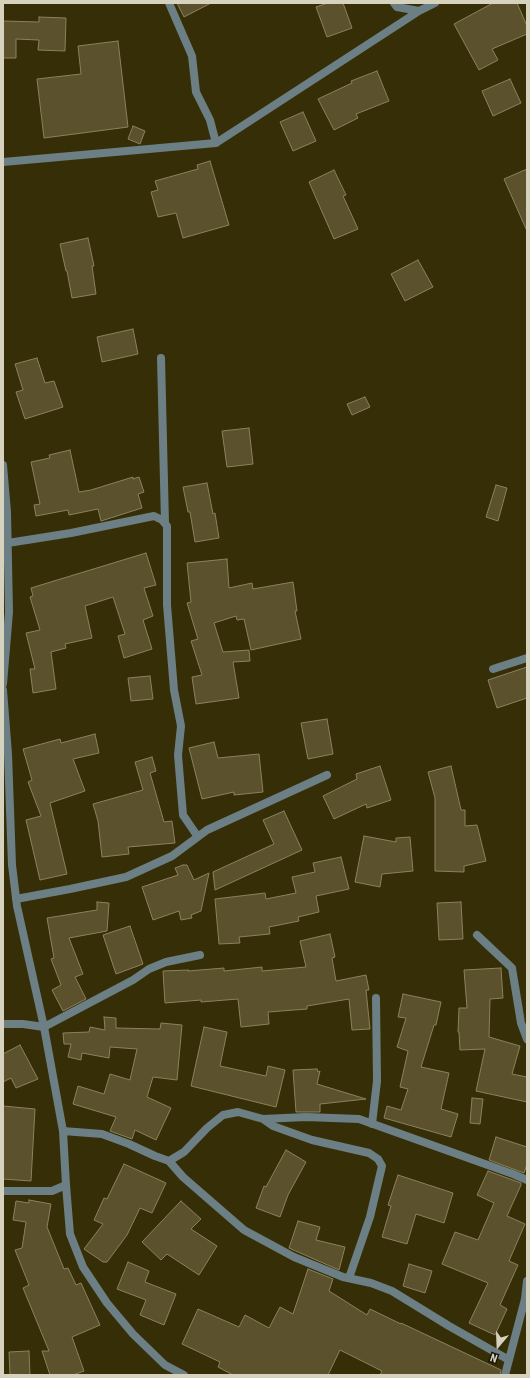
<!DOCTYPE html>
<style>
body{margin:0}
#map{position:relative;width:530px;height:1378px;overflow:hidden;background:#362e07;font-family:"Roboto Condensed",sans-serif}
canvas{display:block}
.frame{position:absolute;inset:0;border:4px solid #d7d2be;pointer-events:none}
.north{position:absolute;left:478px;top:1326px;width:40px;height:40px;-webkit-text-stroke:3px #1a1607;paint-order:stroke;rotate:199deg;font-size:11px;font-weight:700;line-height:16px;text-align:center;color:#d7d2be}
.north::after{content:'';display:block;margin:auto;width:14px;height:18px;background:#d7d2be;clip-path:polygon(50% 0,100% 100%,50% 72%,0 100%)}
</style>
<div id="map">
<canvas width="530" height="1378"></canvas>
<div class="frame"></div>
<div class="north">N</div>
</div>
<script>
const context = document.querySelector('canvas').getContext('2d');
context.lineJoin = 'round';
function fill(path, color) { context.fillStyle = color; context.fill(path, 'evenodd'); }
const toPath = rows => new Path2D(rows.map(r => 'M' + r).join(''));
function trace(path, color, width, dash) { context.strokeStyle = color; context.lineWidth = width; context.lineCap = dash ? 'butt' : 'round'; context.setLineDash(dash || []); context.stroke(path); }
const building = toPath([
 [177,3,211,3,184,17,177,3],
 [328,3,343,3,352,28,327,37,316,7,328,3],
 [493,3,517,3,527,26,527,34,492,49,498,60,479,70,454,24,493,3],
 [39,17,66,18,65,51,38,50,39,40,16,39,16,58,3,58,3,21,39,22,39,17],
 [118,41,128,127,44,138,37,79,81,74,78,46,118,41],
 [377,71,389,101,356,114,358,118,334,130,318,99,352,83,351,81,377,71],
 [510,79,521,103,493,116,482,91,510,79],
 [303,112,316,141,293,151,280,122,303,112],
 [133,126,145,131,140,144,128,139,133,126],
 [210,161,229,225,183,238,176,213,158,217,151,192,158,190,155,181,198,169,197,165,210,161],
 [527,169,527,231,504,179,527,169],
 [334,170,346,195,343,196,358,229,334,239,309,182,334,170],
 [88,238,94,266,92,266,96,294,72,298,67,271,66,271,60,244,88,238],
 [418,260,433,287,405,301,391,274,418,260],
 [133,329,138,354,102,362,97,337,133,329],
 [37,358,45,383,54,381,63,407,25,419,16,392,23,390,15,364,37,358],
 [365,397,370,407,352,415,347,404,365,397],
 [249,428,253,464,227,467,222,431,249,428],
 [70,450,79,492,91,490,133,477,133,479,139,477,144,492,138,494,142,508,101,521,98,509,69,515,68,510,36,516,34,505,40,504,31,462,50,458,49,455,70,450],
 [207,483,213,514,215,513,219,538,195,542,190,512,188,512,183,487,207,483],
 [496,485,507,488,498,521,486,517,496,485],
 [146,553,156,585,144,588,153,616,143,620,152,649,124,658,118,636,125,634,113,597,85,606,92,638,65,644,66,648,51,652,56,689,33,693,30,669,35,669,26,633,40,630,30,597,33,596,31,588,146,553],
 [227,559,229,588,252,583,253,589,293,582,297,611,295,611,301,639,251,650,244,619,237,620,236,616,214,623,223,652,249,650,250,661,233,662,239,698,196,704,192,677,202,675,191,641,198,639,187,603,191,602,187,563,227,559],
 [527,667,527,698,497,708,488,680,527,667],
 [150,676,153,699,131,701,128,678,150,676],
 [327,719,333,754,308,759,301,723,327,719],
 [95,734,99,753,73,759,85,791,50,803,67,874,40,880,26,820,41,816,28,782,32,780,23,749,60,739,61,743,95,734],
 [214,742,218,758,259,754,263,792,234,795,234,792,202,799,189,748,214,742],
 [152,757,156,771,150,773,164,822,172,821,175,843,128,847,129,854,102,857,98,821,93,804,143,790,135,762,152,757],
 [380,766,391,800,367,808,366,804,334,819,323,796,357,779,356,774,380,766],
 [451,766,461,810,465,810,465,826,477,825,486,861,464,866,464,872,435,871,435,798,428,772,451,766],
 [284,811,302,850,215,890,213,872,274,844,263,820,284,811],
 [364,836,396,842,396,838,410,837,413,871,382,874,380,887,355,882,364,836],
 [341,857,349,889,316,896,319,912,298,917,299,921,269,927,270,934,239,937,240,943,219,944,215,899,265,893,266,899,296,893,292,877,315,872,313,863,341,857],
 [183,865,187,865,194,880,209,873,201,911,191,915,192,918,181,920,179,911,153,920,142,887,178,875,175,868,183,865],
 [97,902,109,903,107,931,69,938,83,974,75,977,86,999,63,1011,52,990,61,985,51,959,54,958,47,918,97,910,97,902],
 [461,902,463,939,439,940,437,903,461,902],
 [130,926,143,964,116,974,103,935,130,926],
 [330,934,335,957,332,958,336,981,366,975,369,990,366,990,370,1029,352,1030,349,999,307,1006,307,1009,268,1012,269,1024,241,1027,238,999,201,1002,201,1000,165,1003,163,971,189,970,188,971,224,968,224,971,262,967,262,971,306,967,300,941,330,934],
 [501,968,503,998,490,999,489,1037,520,1046,512,1074,527,1077,527,1102,476,1091,485,1049,460,1050,459,1032,458,1032,459,1008,467,1008,464,970,501,968],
 [403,994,441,1002,436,1025,434,1025,421,1067,449,1073,441,1109,458,1114,451,1137,384,1118,387,1106,401,1110,408,1089,400,1087,408,1051,397,1047,406,1018,398,1017,403,994],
 [104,1017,116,1018,116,1028,160,1029,161,1023,182,1025,177,1080,153,1077,147,1097,171,1108,156,1140,135,1130,132,1139,110,1131,116,1117,73,1104,78,1086,104,1094,110,1074,130,1080,137,1049,110,1047,109,1058,82,1053,81,1060,68,1057,71,1044,64,1044,63,1033,89,1032,90,1027,105,1030,104,1017],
 [204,1027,227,1032,220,1066,266,1076,268,1066,285,1070,276,1107,191,1086,204,1027],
 [20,1045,38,1079,16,1088,11,1078,3,1082,3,1054,20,1045],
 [317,1069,318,1072,320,1071,317,1084,366,1099,320,1104,320,1112,296,1112,293,1070,317,1069],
 [472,1098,483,1099,480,1124,470,1123,472,1098],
 [3,1106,35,1109,31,1181,3,1179,3,1106],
 [496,1137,527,1147,527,1164,524,1173,489,1160,496,1137],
 [286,1150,306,1162,288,1195,280,1217,256,1208,264,1186,266,1187,286,1150],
 [124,1164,166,1183,152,1213,140,1208,127,1235,107,1262,103,1262,84,1249,103,1224,94,1220,104,1198,107,1199,124,1164],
 [488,1171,521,1183,521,1185,507,1216,525,1224,509,1261,518,1265,500,1305,507,1309,495,1335,469,1323,488,1283,442,1264,455,1232,478,1240,494,1203,477,1195,488,1171],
 [398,1175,453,1193,444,1223,416,1214,407,1244,382,1237,391,1206,388,1205,398,1175],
 [29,1200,51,1204,47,1227,64,1269,68,1268,76,1285,81,1283,100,1325,72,1337,84,1371,73,1375,50,1375,42,1351,49,1351,23,1288,29,1285,15,1250,22,1248,26,1222,13,1220,16,1201,29,1203,29,1200],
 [181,1201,201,1219,191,1229,217,1246,199,1275,167,1254,161,1260,142,1242,181,1201],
 [298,1221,320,1227,316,1240,345,1247,339,1270,289,1248,298,1221],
 [128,1262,149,1271,145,1282,176,1294,164,1325,140,1315,146,1300,117,1289,128,1262],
 [409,1264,432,1271,425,1293,403,1286,409,1264],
 [308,1269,333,1279,329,1291,367,1315,370,1309,401,1324,401,1323,501,1370,500,1375,380,1375,382,1371,340,1350,328,1375,233,1375,218,1367,220,1362,182,1344,198,1309,239,1327,245,1315,269,1328,280,1307,293,1314,308,1269],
 [29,1351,30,1375,10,1375,9,1352,29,1351]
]);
fill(building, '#5b522d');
trace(building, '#8b825c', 1);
trace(toPath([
 [169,3,192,56,196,92,210,120,216,143],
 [394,3,397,7,419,11,435,3],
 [3,162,216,143,419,11],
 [161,358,165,523],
 [3,465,7,512,9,612,3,684],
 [8,543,71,533,154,516,162,520,167,526,167,605,174,690,181,726,178,755,183,815,198,837],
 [493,669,527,658],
 [3,690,8,754,12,865,17,906,44,1027,63,1131,66,1185,70,1234,83,1267,107,1303,133,1334,165,1365,184,1375],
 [16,899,70,889,126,877,172,856,207,830,327,775],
 [477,935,512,968,521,1023,527,1039],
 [3,1024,23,1024,44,1027,133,980,149,969,166,962,200,955],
 [263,1119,273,1126,312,1140,369,1153,378,1159,382,1166,370,1217,349,1278],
 [372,1124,377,1081,376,998],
 [63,1131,102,1134,129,1144,155,1156,169,1161,183,1177,244,1230,294,1257,343,1277,371,1283,392,1291,449,1326,509,1360],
 [169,1161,184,1152,207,1128,223,1115,238,1112,263,1119,306,1117,359,1119,513,1174,527,1180],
 [3,1191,52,1191,66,1185],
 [505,1375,525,1299,527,1281]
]), '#6b7f85', 8);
</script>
